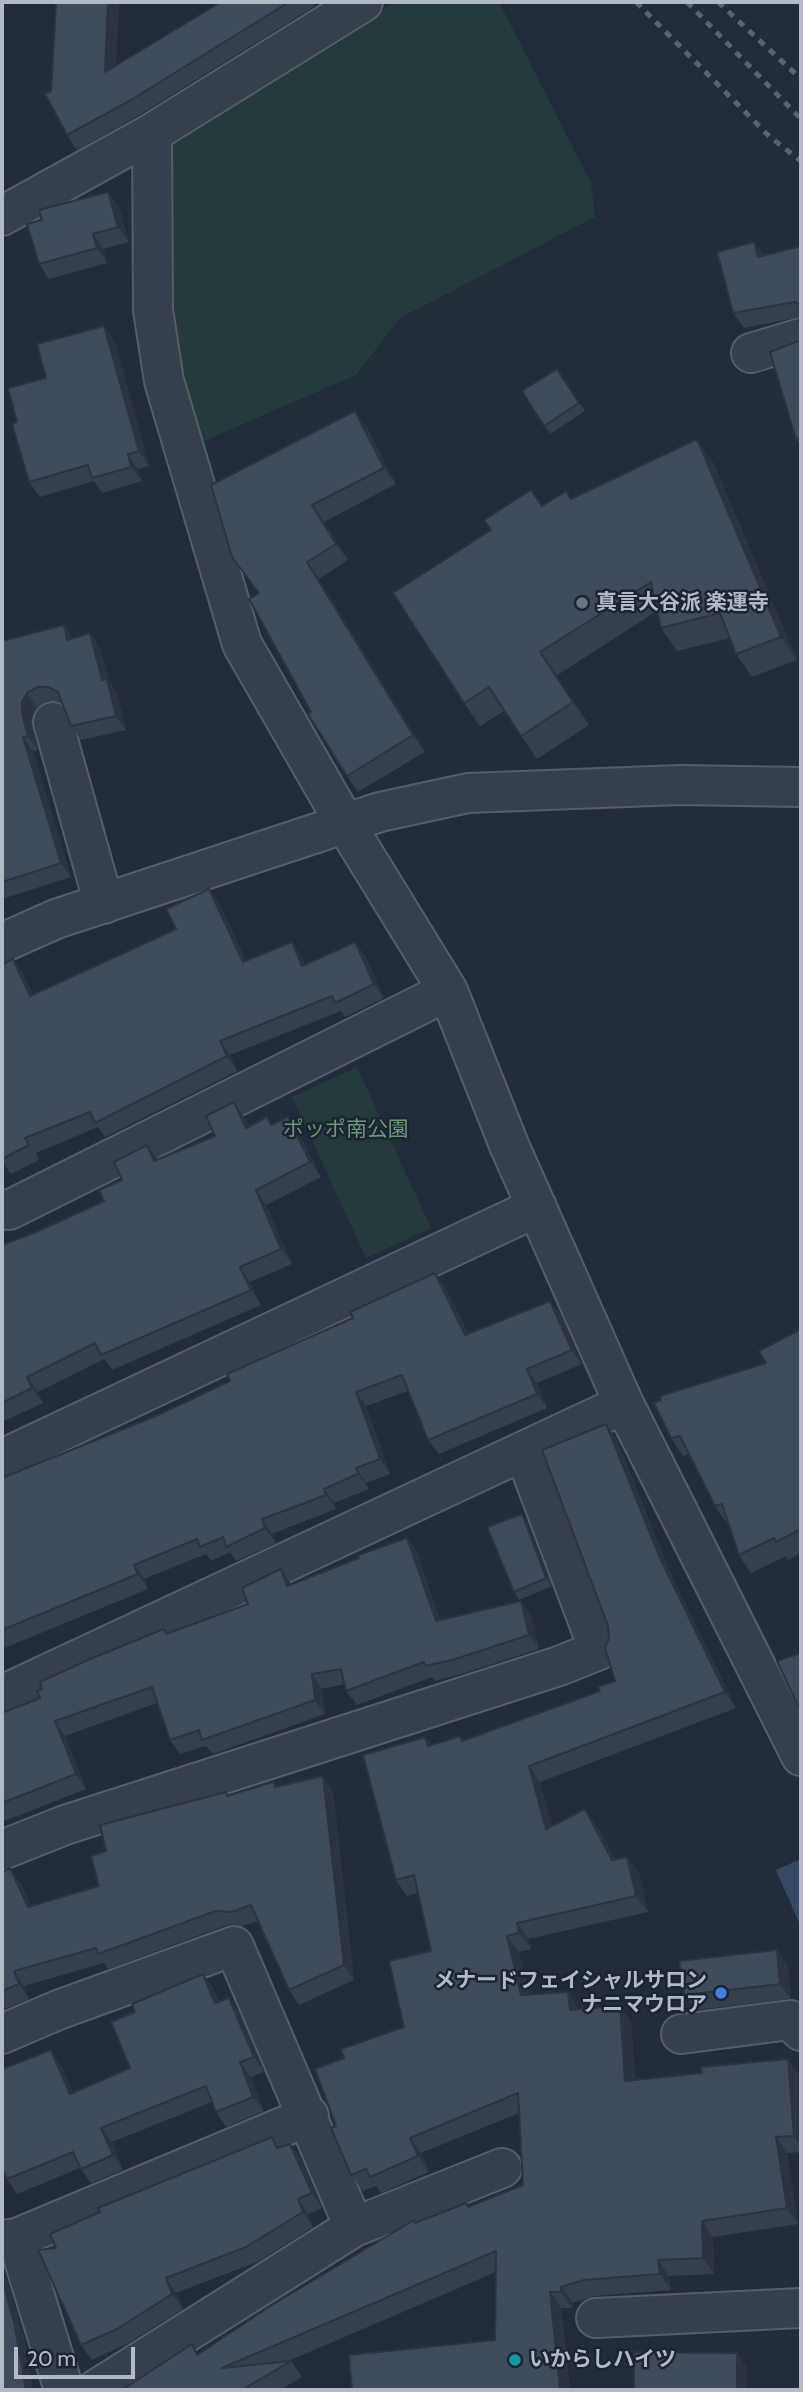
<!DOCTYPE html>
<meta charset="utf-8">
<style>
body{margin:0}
#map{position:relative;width:803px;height:2392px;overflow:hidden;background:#222d3c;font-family:Cabin,sans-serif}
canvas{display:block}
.frame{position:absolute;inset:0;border:4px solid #b2bac7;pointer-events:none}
.scale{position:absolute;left:14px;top:2347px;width:121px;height:32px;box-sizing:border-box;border:4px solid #b2bac7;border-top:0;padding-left:9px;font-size:21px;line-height:24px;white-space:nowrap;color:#b2bac7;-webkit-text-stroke:5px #1c2431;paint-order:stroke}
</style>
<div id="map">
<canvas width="803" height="2392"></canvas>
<div class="frame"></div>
<div class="scale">20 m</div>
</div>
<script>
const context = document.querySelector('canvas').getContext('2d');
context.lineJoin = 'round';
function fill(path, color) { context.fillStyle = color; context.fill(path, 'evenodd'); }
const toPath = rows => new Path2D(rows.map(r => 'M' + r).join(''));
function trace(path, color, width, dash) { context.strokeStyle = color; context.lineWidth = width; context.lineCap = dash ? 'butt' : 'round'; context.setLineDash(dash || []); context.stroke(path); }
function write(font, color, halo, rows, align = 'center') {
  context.font = font + ' Cabin,"Noto Sans JP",sans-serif'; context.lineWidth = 5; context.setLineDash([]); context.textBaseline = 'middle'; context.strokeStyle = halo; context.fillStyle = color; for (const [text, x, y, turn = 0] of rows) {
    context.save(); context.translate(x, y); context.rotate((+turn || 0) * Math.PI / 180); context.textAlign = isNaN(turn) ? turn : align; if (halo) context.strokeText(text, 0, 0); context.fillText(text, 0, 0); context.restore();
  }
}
fill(toPath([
 [395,2,499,2,591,183,595,217,400,318,356,375,197,444,169,290,171,141],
 [357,1067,431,1228,366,1258,292,1097]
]), '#243a3d');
fill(toPath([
 [801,1859,801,1927,776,1870]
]), '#364863');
const minor = toPath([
 [152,133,153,310,164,381,242,644,346,825,448,991,509,1145,624,1404,801,1756],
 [2,216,152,133,363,2],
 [751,353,801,338],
 [53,722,104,904],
 [2,943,56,919,380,812,468,793,680,785,801,787],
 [2,1209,9,1210,448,991],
 [2,1459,537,1207],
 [2,1695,624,1404],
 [2,1850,65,1825,559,1666,599,1650,524,1451],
 [2,2034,58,2010,234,1946,354,2227,95,2390],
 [681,2034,790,2020,801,2031],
 [354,2227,502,2168],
 [17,2238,64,2390],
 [2,2240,17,2238,309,2116],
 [596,2318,801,2308]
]);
trace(minor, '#545d6a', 42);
trace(minor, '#363f4c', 38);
trace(toPath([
 [636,2,770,137,801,161],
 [687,2,801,119],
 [718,2,801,79]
]), '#586373', 5, [7, 7]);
fill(toPath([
 [119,2,116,65,219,3,207,2,315,2,313,3,315,6,141,114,77,150,67,135,51,91],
 [108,192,119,207,129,242,103,249,107,263,49,279,39,264,42,220],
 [754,242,764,256,801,246,801,317,744,328,733,313],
 [801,340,801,447,796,439],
 [115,341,149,466,138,469,142,481,102,493,94,481,40,497,29,482,17,422,46,378],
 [557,369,585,411,550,434,522,391],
 [355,411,367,428,396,484,324,522,348,560,319,579,425,752,358,792,347,776,311,712,258,593],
 [713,462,797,660,752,677,736,654,730,638,677,651,661,628,657,611,556,676,589,725,537,759,504,711,480,726,464,703,491,530,543,506],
 [64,625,73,638,90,633,100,647,109,681,117,693,126,730,81,740,71,726,62,703,58,701,48,701,37,707,32,716,32,727,38,750,33,751,71,877,2,899,2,641],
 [209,889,219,903,246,961,302,957,305,964,355,942,365,956,384,998,345,1017,341,1011,230,1055,237,1071,105,1137,98,1127,36,1153,39,1160,11,1174,3,1162,2,1162,2,1103,3,1102,13,959,23,974,33,995,176,929],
 [244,1117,249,1126,267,1117,272,1125,288,1117,298,1132,321,1177,266,1205,292,1264,250,1282,261,1305,112,1370,104,1359,38,1392,43,1403,2,1422,2,1245,36,1232,104,1201,122,1180,157,1159,215,1136],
 [445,1287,468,1334,561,1315,582,1364,537,1383,547,1408,439,1454,428,1440,408,1391,366,1406,390,1474,366,1483,369,1489,334,1503,336,1509,272,1534,276,1543,236,1561,230,1552,211,1561,206,1554,144,1579,148,1589,2,1649,2,1478,158,1415],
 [801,1329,801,1553,788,1560,786,1556,751,1573,739,1555,728,1523,727,1524,715,1506,689,1454,683,1456,671,1438,766,1363],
 [617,1440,670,1572,736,1708,540,1782,552,1826,596,1825,615,1860,627,1857,639,1873,648,1912,528,1939,531,1949,519,1952,529,1994,579,2008,579,2009,620,2006,631,2022,635,2080,799,2075,801,2101,801,2152,787,2153,798,2224,713,2237,714,2274,669,2276,671,2290,595,2296,573,2303,572,2308,561,2308,570,2390,352,2390,495,2340,496,2272,286,2362,291,2361,302,2377,280,2390,122,2390,199,2354,414,2220,416,2223,466,2203,469,2206,523,2185,519,2113,421,2153,429,2172,381,2193,376,2186,363,2191,351,2175,336,2126,344,2058,404,2027,431,1951,418,1893,407,1896,396,1880,425,1737,431,1745,460,1736,463,1740,600,1691,615,1681,609,1638],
 [522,1514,527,1522,552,1586,519,1600,514,1592],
 [407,1538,417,1553,440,1620,531,1615,539,1649,462,1674,435,1681,432,1677,357,1705,346,1691,345,1684,322,1689,325,1714,213,1754,206,1746,180,1754,170,1740,157,1703,65,1736,86,1789,2,1822,2,1713,40,1698,164,1629,167,1634,248,1604,291,1584],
 [276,1786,333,1791,354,1980,299,2005,289,1990,258,1921,242,1926,227,1925,108,1969,104,1963,24,1986,29,1999,2,2010,2,1872,10,1868,20,1883,31,1906,99,1886,106,1851,226,1792,228,1795],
 [788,1965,791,1999,695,2010,684,1995],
 [203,1974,213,1989,219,2002,229,1998,239,2013,264,2072,251,2077,264,2111,226,2127,216,2112,212,2102,112,2142,123,2170,91,2183,80,2168,17,2194,7,2179,61,2065,73,2092,130,2068,135,2012],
 [272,2137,280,2147,290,2144,301,2159,322,2208,308,2214,313,2227,257,2262,176,2293,183,2309,127,2344,92,2360,81,2345,56,2248]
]), '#35404e');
fill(toPath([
 [108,2,119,2,115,87,105,72],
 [108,192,119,207,129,242,118,227],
 [93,234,103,249,107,263,97,248],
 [754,242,765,257,758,257],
 [104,326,115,341,149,466,139,451],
 [355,411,367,428,396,484,384,468],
 [697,439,713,462,797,660,781,637],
 [128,454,138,469,142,481,131,467],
 [312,505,324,522,348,560,336,544],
 [307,562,319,579,425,752,413,735],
 [64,625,73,639,67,640],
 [90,633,100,647,109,681,117,693,126,730,116,716,102,680],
 [27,693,37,707,32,716,32,727,38,750,28,736,22,713,22,702],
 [23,737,33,751,71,877,61,863],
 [209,889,219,903,253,976,243,962],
 [292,942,302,957,312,980,302,966],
 [355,942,365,956,384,998,374,984],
 [13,959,23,974,40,1011,30,996],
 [220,1041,230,1055,237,1071,227,1056],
 [234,1102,244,1117,256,1142,246,1128],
 [288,1117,298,1132,321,1177,310,1162],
 [147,1145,158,1160,154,1161],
 [256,1190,266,1205,292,1264,281,1249],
 [240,1267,250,1282,261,1305,251,1290],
 [435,1273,445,1287,475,1350,465,1335],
 [550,1301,561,1315,582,1364,572,1350],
 [527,1369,537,1383,547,1408,537,1394],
 [27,1377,38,1392,43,1403,32,1388],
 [356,1392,366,1406,390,1474,380,1459],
 [606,1424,617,1440,670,1572,736,1708,725,1692,659,1556],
 [356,1468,366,1483,369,1489,358,1474],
 [324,1489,334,1503,336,1509,326,1495],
 [522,1514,527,1522,552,1586,546,1578],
 [262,1519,272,1534,276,1543,265,1528],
 [407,1538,417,1553,446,1636,436,1621],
 [134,1565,144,1579,148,1589,138,1574],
 [281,1569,291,1584,297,1601,287,1586],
 [521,1601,531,1615,539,1649,529,1635],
 [312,1674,322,1689,325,1714,315,1700],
 [55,1721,65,1736,86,1789,76,1774],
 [529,1766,540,1782,557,1845,546,1829],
 [323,1776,333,1791,354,1980,344,1965],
 [585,1809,596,1825,623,1876,612,1860],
 [627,1857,639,1873,648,1912,636,1896],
 [10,1868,20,1883,39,1921,28,1907],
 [517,1923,528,1939,531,1949,519,1933],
 [507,1936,519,1952,532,2011,521,1995],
 [777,1950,788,1965,791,1999,780,1984],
 [14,1971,24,1986,29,1999,19,1984],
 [203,1974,213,1989,225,2018,215,2003],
 [568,1992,579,2008,581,2026,570,2010],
 [229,1998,239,2013,264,2072,254,2057],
 [620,2006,631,2022,636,2097,625,2081],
 [51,2050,61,2065,80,2108,70,2094],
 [788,2059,799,2075,801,2101,801,2146,794,2136],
 [240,2062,251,2077,264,2111,253,2097],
 [101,2128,112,2142,123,2170,113,2155],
 [776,2137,787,2153,798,2224,787,2208],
 [410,2138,421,2153,429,2172,418,2156],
 [290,2144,301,2159,322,2208,312,2193],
 [298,2199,308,2214,313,2227,303,2212],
 [702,2221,713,2237,714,2274,703,2258],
 [658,2260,669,2276,671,2290,660,2274],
 [2,2272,7,2279,24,2336,33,2390,26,2390,2,2280],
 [166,2278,176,2293,183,2309,172,2294],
 [561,2287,573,2303,572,2308,561,2292],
 [550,2292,561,2308,570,2390,560,2390],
 [737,2353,747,2368,747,2390,737,2390]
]), '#2b3440');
const building = toPath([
 [56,2,108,2,105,72,221,2,289,2,131,100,67,135,45,94,51,91,56,2],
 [108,192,118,227,93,234,97,248,39,264,27,224,42,220,39,210,108,192],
 [754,242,758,257,801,246,801,305,795,302,733,313,717,252,754,242],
 [104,326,139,451,128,454,131,467,92,478,88,465,29,482,12,424,17,422,8,388,46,378,37,344,104,326],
 [801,340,801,438,796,439,770,352,801,340],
 [557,369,579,403,544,426,522,391,557,369],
 [355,411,384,468,312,505,336,544,307,562,413,735,347,776,308,714,311,712,249,599,259,593,232,557,211,485,355,411],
 [697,439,781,637,736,654,720,613,661,628,651,582,540,652,573,702,521,736,489,687,464,703,393,593,491,530,484,520,531,490,542,506,566,491,571,499,697,439],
 [64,625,67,640,90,633,102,680,107,679,116,716,71,726,58,692,48,687,38,687,27,693,22,702,22,713,28,736,23,737,61,863,2,882,2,641,64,625],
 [209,889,243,962,292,942,302,966,355,942,374,984,335,1003,332,996,220,1041,227,1056,95,1123,90,1112,25,1138,29,1145,2,1159,2,1103,3,1102,2,1098,2,964,13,959,30,996,176,929,166,909,209,889],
 [234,1102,246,1128,267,1117,271,1125,288,1117,310,1162,256,1190,281,1249,240,1267,251,1290,101,1355,95,1343,27,1377,32,1388,2,1403,2,1245,36,1232,104,1201,99,1190,122,1180,114,1162,147,1145,154,1161,215,1136,206,1116,234,1102],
 [435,1273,465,1335,550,1301,572,1350,527,1369,537,1394,428,1440,402,1375,356,1392,380,1459,356,1468,358,1474,324,1489,326,1495,262,1519,265,1528,226,1547,223,1537,200,1547,197,1539,134,1565,138,1574,2,1630,2,1478,158,1415,230,1381,227,1374,353,1318,350,1312,435,1273],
 [801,1329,801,1529,776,1542,774,1538,739,1555,722,1504,715,1506,680,1436,671,1438,654,1403,661,1400,660,1396,766,1363,759,1351,801,1329],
 [606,1424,659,1556,725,1692,529,1766,546,1829,585,1809,612,1860,627,1857,636,1896,517,1923,519,1933,507,1936,521,1995,568,1992,570,2010,620,2006,625,2081,702,2073,701,2067,788,2059,794,2136,776,2137,787,2208,702,2221,703,2258,658,2260,660,2274,584,2280,561,2287,561,2292,550,2292,560,2390,352,2390,349,2355,495,2340,496,2251,222,2368,291,2361,242,2390,122,2390,192,2344,197,2355,272,2305,414,2220,415,2223,466,2203,468,2207,523,2185,518,2093,410,2138,418,2156,370,2177,366,2169,351,2175,331,2128,336,2126,315,2069,344,2058,341,2049,404,2027,389,1961,431,1951,414,1875,396,1880,363,1755,425,1737,428,1746,460,1736,462,1741,600,1691,598,1687,615,1681,605,1648,609,1638,608,1626,542,1450,606,1424],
 [522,1514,546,1578,514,1592,487,1527,522,1514],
 [407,1538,436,1621,521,1601,529,1635,452,1660,425,1666,424,1662,346,1691,341,1669,312,1674,315,1700,202,1740,199,1730,170,1740,152,1687,55,1721,76,1774,2,1803,2,1713,40,1698,37,1691,42,1689,40,1682,90,1659,164,1629,166,1634,248,1604,242,1588,281,1569,287,1586,359,1558,358,1555,407,1538],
 [801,1653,801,1712,777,1661,801,1653],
 [323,1776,344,1965,289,1990,251,1905,232,1912,216,1911,98,1954,96,1948,14,1971,19,1984,2,1991,2,1872,10,1868,28,1907,99,1886,91,1856,106,1851,100,1825,226,1792,227,1796,273,1782,275,1787,323,1776],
 [777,1950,780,1984,684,1995,679,1961,777,1950],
 [203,1974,215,2003,229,1998,254,2057,240,2062,253,2097,216,2112,206,2086,101,2128,113,2155,81,2169,73,2152,7,2179,2,2168,2,2069,51,2050,70,2094,130,2068,111,2022,135,2012,132,2004,203,1974],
 [272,2137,277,2148,290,2144,312,2193,298,2199,303,2212,246,2247,166,2278,172,2294,117,2329,81,2345,38,2250,56,2248,50,2234,100,2212,98,2208,272,2137],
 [2,2280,14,2322,26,2390,2,2390,2,2280],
 [634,2352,737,2353,737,2390,634,2390,634,2352]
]);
fill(building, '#3e4b5b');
trace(building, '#2b3440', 2);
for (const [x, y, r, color] of [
 [582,603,7,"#6b7280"],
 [721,1993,7,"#3f7fe0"],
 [515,2360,7,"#0f9aa8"]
]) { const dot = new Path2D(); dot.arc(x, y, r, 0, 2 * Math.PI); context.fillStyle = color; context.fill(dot); trace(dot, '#1c2431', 2.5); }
write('bold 21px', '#b2bac7', '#1c2431', [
 ["真言大谷派 楽運寺",596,603],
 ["メナードフェイシャルサロン",707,1981,"right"],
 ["ナニマウロア",707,2005,"right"],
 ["いからしハイツ",529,2360]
], 'left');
write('21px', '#699974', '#1c2431', [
 ["ポッポ南公園",346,1130]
]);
</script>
